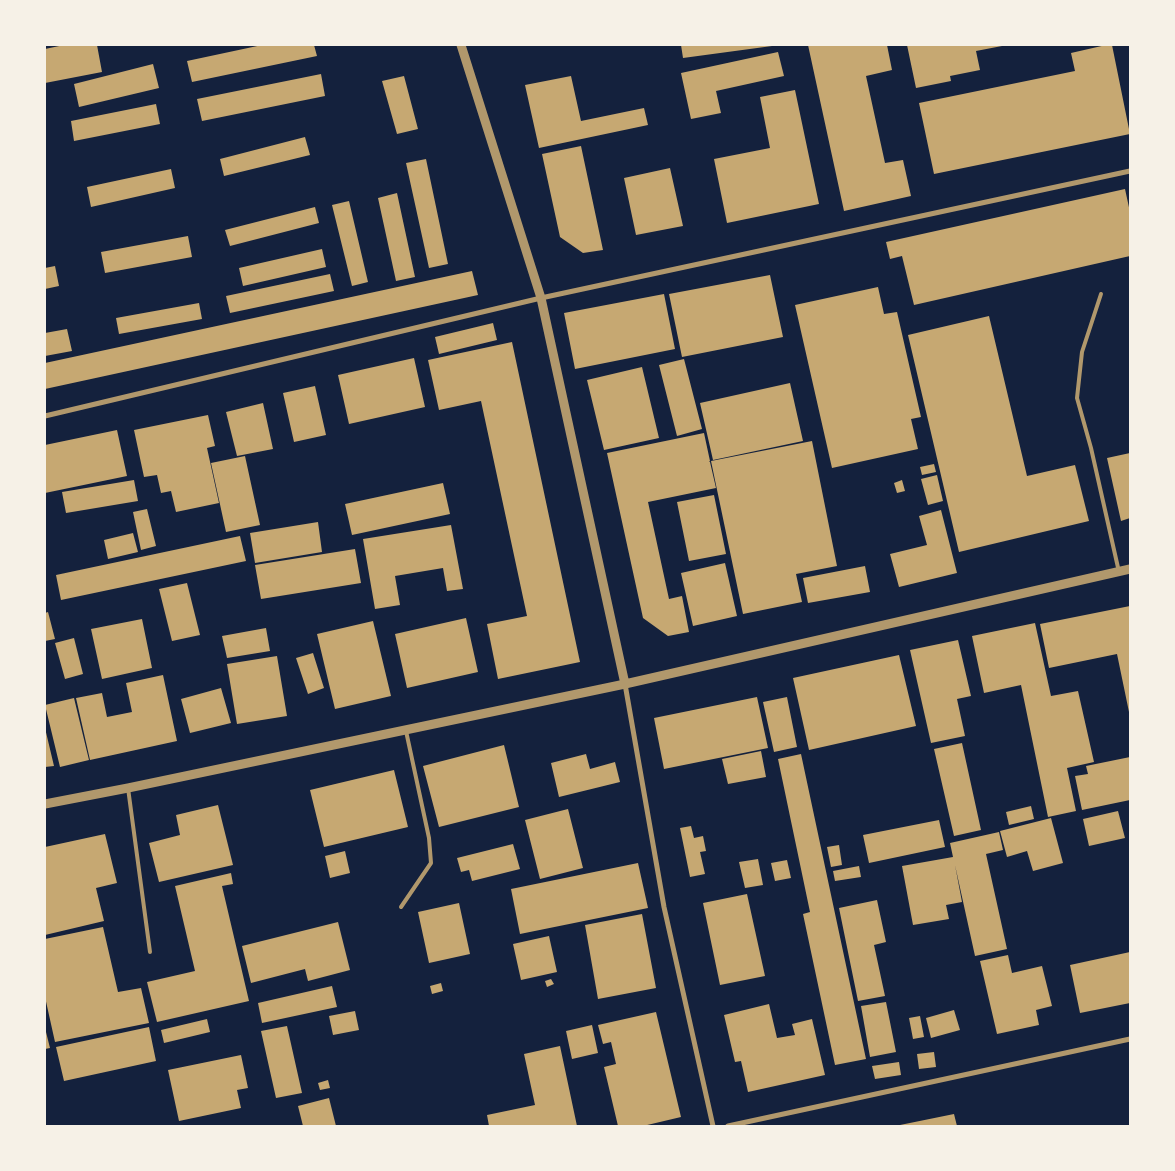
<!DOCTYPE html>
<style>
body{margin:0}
#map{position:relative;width:1175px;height:1171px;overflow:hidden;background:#14213d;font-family:"Nunito Sans",sans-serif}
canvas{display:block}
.frame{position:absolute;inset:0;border:46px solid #f6f1e7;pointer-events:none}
</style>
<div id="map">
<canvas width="1175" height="1171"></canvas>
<div class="frame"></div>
</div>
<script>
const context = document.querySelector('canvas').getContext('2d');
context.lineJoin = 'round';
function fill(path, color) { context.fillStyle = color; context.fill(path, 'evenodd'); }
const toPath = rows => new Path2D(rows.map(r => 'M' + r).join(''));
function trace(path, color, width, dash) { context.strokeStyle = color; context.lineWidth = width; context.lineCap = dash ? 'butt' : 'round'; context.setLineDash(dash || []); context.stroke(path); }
fill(toPath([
 [64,45,97,45,102,72,45,83,45,49],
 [262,45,314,45,317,56,192,82,187,61],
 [681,45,772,45,772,46,683,58],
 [808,45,887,45,892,70,866,76,885,163,903,160,911,196,844,211],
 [907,45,1002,45,1002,46,976,51,980,70,950,76,951,81,916,88],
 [1106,45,1112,45,1130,134,934,174,919,103,1075,71,1071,53],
 [778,52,784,76,716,91,721,113,691,119,681,73],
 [153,64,159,88,79,107,74,84],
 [321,74,325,96,202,121,197,99],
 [404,76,418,129,397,134,382,81],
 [571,76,581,121,644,108,648,125,539,148,525,85],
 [795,90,819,204,727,223,714,159,770,148,760,97],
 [156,104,160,124,74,141,71,121],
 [305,137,310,155,224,176,220,159],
 [581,146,603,250,583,253,560,237,542,154],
 [426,159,448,264,429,268,406,163],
 [670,168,683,226,636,235,624,178],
 [171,169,175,188,91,207,87,187],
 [1125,189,1130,212,1130,256,914,305,902,256,890,259,886,242],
 [397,193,415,277,396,281,378,198],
 [349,201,368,282,352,286,332,205],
 [315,207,319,223,230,246,225,230],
 [188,236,192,257,105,273,101,252],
 [322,249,326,267,243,286,239,268],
 [55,266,59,286,45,289,45,268],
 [472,271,478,295,45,389,45,363],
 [330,274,334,291,230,313,226,296],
 [770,275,783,337,682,357,669,294],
 [878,287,884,314,897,312,921,417,911,419,918,449,832,468,795,305],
 [664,294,675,349,575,369,564,313],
 [199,303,202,319,119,334,116,318],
 [989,316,1027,476,1075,465,1089,521,959,552,908,335],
 [493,323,497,340,439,354,435,337],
 [67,329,72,351,45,356,45,333],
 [512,342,580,662,498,679,487,624,527,616,481,401,439,410,428,360],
 [414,358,425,407,349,424,338,375],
 [684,359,702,429,677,436,659,365],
 [642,367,659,438,604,450,587,380],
 [790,383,803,441,713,460,700,403],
 [315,386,326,435,294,442,283,393],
 [263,403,273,449,237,456,226,412],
 [208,415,215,446,207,448,219,503,176,512,171,491,161,493,157,475,144,477,134,430],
 [117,430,127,476,45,493,45,445],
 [704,433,710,461,709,462,710,462,716,488,648,502,669,599,682,596,689,632,668,636,643,618,607,453],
 [812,441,837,566,796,574,802,602,743,614,711,461],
 [1130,453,1130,518,1121,521,1107,458],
 [245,456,260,525,226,532,211,463],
 [934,464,936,472,922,475,920,467],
 [937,475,943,501,928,505,921,479],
 [134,480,138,501,66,513,62,492],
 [902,480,905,491,897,493,894,483],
 [443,483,450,514,352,535,345,504],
 [714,495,726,554,689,561,677,502],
 [147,509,156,546,141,550,133,512],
 [941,510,957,573,899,587,890,554,927,545,919,516],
 [318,522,322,552,255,563,250,533],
 [451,525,463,589,447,591,443,568,395,576,400,605,375,609,363,539],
 [133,533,138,552,108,559,104,540],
 [240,536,246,561,61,600,56,575],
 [355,549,361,583,261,599,255,565],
 [725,563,737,616,693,626,681,573],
 [865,566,870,592,808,603,803,578],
 [187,583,200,635,172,641,159,589],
 [1130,606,1130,712,1129,712,1117,654,1049,668,1040,624],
 [48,612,55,639,45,641,45,613],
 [466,618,478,672,407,688,395,634],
 [142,619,152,668,102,679,91,629],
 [373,621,391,696,335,709,317,634],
 [1035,623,1051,696,1078,691,1094,762,1067,768,1076,811,1048,817,1021,685,984,693,972,636],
 [266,628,270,651,227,658,222,636],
 [74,638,83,674,65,679,55,643],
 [958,640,971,696,957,699,965,736,931,743,910,650],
 [313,653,324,688,308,694,296,658],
 [899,655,916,726,809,750,793,678],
 [277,656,287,716,237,724,227,664],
 [163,675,177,741,90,760,76,698,102,693,107,717,132,712,126,683],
 [221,688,231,723,190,733,181,699],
 [757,697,768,748,664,769,654,718],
 [787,697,797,747,774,752,763,702],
 [74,698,89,760,60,767,45,705],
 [45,728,54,766,45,767],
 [962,743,981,830,954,836,934,749],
 [504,745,519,807,439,827,423,766],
 [761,751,766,777,728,784,722,759],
 [586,754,590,769,615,762,620,782,559,797,551,763],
 [801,754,866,1059,835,1065,803,914,810,912,778,759],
 [1130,757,1130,800,1082,810,1075,776,1088,774,1086,766],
 [394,770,408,827,324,847,310,790],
 [218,805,233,865,159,882,149,843,180,835,176,815],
 [1031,806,1034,819,1009,825,1006,812],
 [568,809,583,868,540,879,525,820],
 [1118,811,1125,838,1089,846,1083,819],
 [1051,818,1063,863,1033,871,1027,851,1007,857,1000,831],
 [939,820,945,847,869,863,863,835],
 [691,826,694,838,703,836,706,851,700,852,705,874,690,877,680,828],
 [999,832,1003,850,986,854,1007,949,975,956,955,865,962,902,946,905,949,919,913,925,902,866,953,857,950,843],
 [105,834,117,883,96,888,104,921,45,935,45,847],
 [513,844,520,869,472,881,469,870,461,872,457,858],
 [839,845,842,865,831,867,827,847],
 [345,851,350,873,330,878,325,856],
 [758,859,763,885,745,888,739,862],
 [787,860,791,878,775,881,771,863],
 [638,863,648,908,520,934,511,889],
 [859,866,861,877,835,881,833,871],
 [231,873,233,884,222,886,249,1001,157,1022,147,982,195,971,175,886],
 [747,894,765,976,720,985,703,903],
 [877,900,886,942,874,945,885,996,858,1001,839,908],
 [459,903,470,954,429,963,418,912],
 [642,914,656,988,598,999,585,925],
 [338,922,350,970,308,981,305,969,251,983,242,946],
 [103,927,118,992,141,988,149,1023,55,1042,45,997,45,939],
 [549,936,557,972,521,980,513,944],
 [1130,952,1130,1003,1080,1013,1070,965],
 [1008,955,1012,973,1042,966,1052,1006,1036,1010,1039,1025,997,1034,980,961],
 [551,979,554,984,547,987,545,981],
 [441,983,443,991,432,994,430,986],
 [332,986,337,1007,262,1023,258,1003],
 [886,1002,896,1052,870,1057,861,1006],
 [769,1004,777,1038,795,1035,792,1024,812,1019,825,1075,748,1092,741,1061,735,1062,724,1015],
 [954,1010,960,1030,931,1038,926,1018],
 [355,1011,359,1030,333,1035,329,1016],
 [656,1012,681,1117,643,1126,618,1126,604,1067,616,1064,611,1042,603,1044,598,1025],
 [920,1016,924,1037,913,1039,909,1018],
 [207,1019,210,1032,164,1043,161,1030],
 [592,1025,598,1053,572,1059,566,1031],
 [287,1026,302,1093,276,1098,261,1031],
 [149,1027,156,1061,64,1081,56,1047],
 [45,1028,50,1048,45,1049],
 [560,1046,577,1126,489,1126,487,1115,535,1105,524,1054],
 [934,1052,936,1067,919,1069,917,1054],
 [241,1055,248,1088,237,1090,241,1108,179,1121,168,1070],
 [899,1062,901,1075,875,1079,872,1066],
 [328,1080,330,1088,320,1090,318,1083],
 [329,1098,336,1126,303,1126,298,1106],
 [954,1114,957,1126,901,1126,900,1125]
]), '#c6a872');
trace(toPath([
 [1101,294,1082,352,1077,398,1091,448,1119,572],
 [128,788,150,952],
 [401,907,431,863,429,838,406,731]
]), '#b1986c', 4);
trace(toPath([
 [45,416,541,298,1130,171],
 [625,684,664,907,713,1126],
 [728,1126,1130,1039]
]), '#b1986c', 5);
trace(toPath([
 [461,45,541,298,625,684],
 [45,804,128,788,625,684,1130,569]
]), '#b1986c', 9);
</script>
